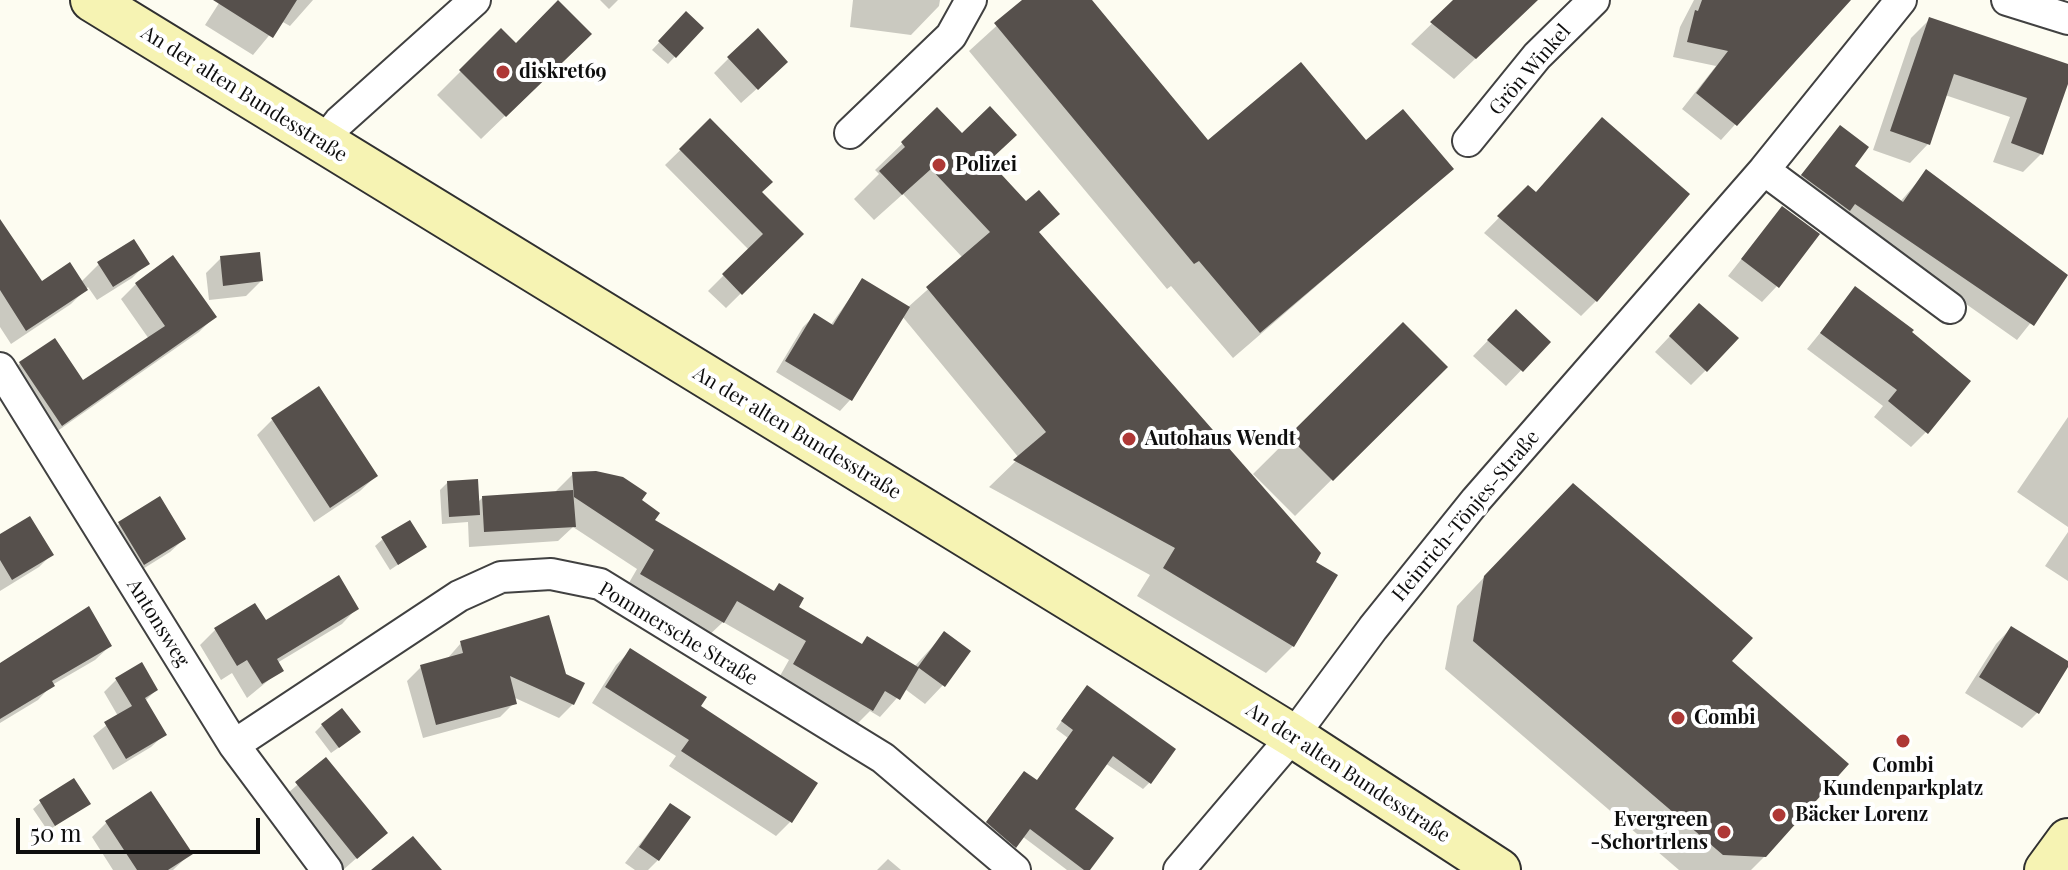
<!DOCTYPE html>
<meta charset="utf-8">
<style>
body{margin:0}
#map{position:relative;width:2068px;height:870px;overflow:hidden;background:#fdfcf1;font-family:"Playfair Display",serif}
canvas{display:block}
.scale{position:absolute;left:16px;top:818px;width:244px;height:36px;box-sizing:border-box;border:4px solid #0e0e0e;border-top:0;padding-left:10px;font-size:24px;line-height:28px;white-space:nowrap;color:#0e0e0e;-webkit-text-stroke:6px #fff;paint-order:stroke}
</style>
<div id="map">
<canvas width="2068" height="870"></canvas>
<div class="scale">50 m</div>
</div>
<script>
const context = document.querySelector('canvas').getContext('2d');
context.lineJoin = 'round';
function fill(path, color) { context.fillStyle = color; context.fill(path, 'evenodd'); }
const toPath = rows => new Path2D(rows.map(r => 'M' + r).join(''));
function trace(path, color, width, dash) { context.strokeStyle = color; context.lineWidth = width; context.lineCap = dash ? 'butt' : 'round'; context.setLineDash(dash || []); context.stroke(path); }
function write(font, color, halo, rows, align = 'center') {
  context.font = font + ' "Playfair Display",serif'; context.lineWidth = 8; context.setLineDash([]); context.textBaseline = 'middle'; context.strokeStyle = halo; context.fillStyle = color; for (const [text, x, y, turn = 0] of rows) {
    context.save(); context.translate(x, y); context.rotate((+turn || 0) * Math.PI / 180); context.textAlign = isNaN(turn) ? turn : align; if (halo) context.strokeText(text, 0, 0); context.fillText(text, 0, 0); context.restore();
  }
}
fill(toPath([
 [221,0,313,0,290,26,281,21,253,55,205,25],
 [600,0,618,0,609,9],
 [853,0,940,0,939,6,911,35,850,27],
 [1025,0,1089,0,1207,143,1452,169,1233,358,1171,286,1167,289,969,51],
 [1456,0,1537,0,1454,79,1411,44],
 [1694,0,1848,0,1721,140,1682,109,1716,66,1673,57,1680,27],
 [686,14,702,28,668,64,652,50],
 [1929,20,2068,66,2068,78,2041,154,2023,172,1993,162,2010,117,1945,95,1928,144,1910,163,1873,150,1911,38],
 [501,31,516,46,565,58,481,139,437,95],
 [729,58,770,77,741,103,714,73],
 [937,110,987,162,1038,233,1313,563,1293,646,1266,673,1137,596,1150,575,989,487,1019,458,902,316,850,400,840,411,776,372,803,327,814,316,830,326,862,281,907,308,963,258,903,194,874,220,854,199,879,174,875,170],
 [710,121,759,192,801,234,726,308,708,291,749,250,665,165],
 [1840,128,1853,166,1900,202,1926,172,2067,277,2017,340,1925,275,1788,191],
 [1528,188,1596,301,1581,316,1484,233],
 [1782,208,1777,286,1762,302,1728,276],
 [0,222,41,283,81,282,99,264,147,263,132,278,97,300,88,287,71,304,11,344,0,327],
 [221,258,261,281,246,296,209,300,206,273],
 [136,284,214,317,199,332,46,439,5,379,20,363,82,383,149,339,121,299],
 [1856,289,1926,432,1911,447,1874,417,1883,406,1807,349],
 [1684,321,1706,370,1691,385,1655,352],
 [1403,325,1445,367,1295,516,1253,474],
 [1501,327,1548,342,1506,386,1473,356],
 [2068,417,2068,527,2017,492],
 [272,420,376,476,360,491,314,522,257,435],
 [573,474,639,501,652,521,772,592,779,586,796,607,861,646,914,667,944,634,943,685,925,704,905,689,880,717,870,711,853,728,776,683,789,660,723,622,704,640,623,593,637,569,573,527,558,541,469,547,468,522,442,524,440,490,447,483,477,503,482,498,554,493],
 [159,499,184,539,170,552,130,577,105,537,119,524],
 [1544,514,1729,661,1765,856,1751,870,1679,870,1445,669,1457,606],
 [2068,532,2068,581,2045,566],
 [0,537,51,555,39,567,0,591],
 [383,539,424,547,390,570,375,546],
 [357,608,342,624,277,663,281,670,247,698,232,673,221,680,200,645,215,630],
 [88,609,110,646,95,660,52,685,38,700,0,723,0,665],
 [2011,628,2068,663,2037,713,2022,728,1965,693,1996,644],
 [461,643,573,704,559,718,513,697,514,703,500,717,423,738,407,681,421,667,447,659],
 [630,651,698,707,790,822,776,836,669,766,676,756,592,703,616,665],
 [117,679,156,690,144,702,164,735,151,747,113,770,93,736,118,716,104,692],
 [1080,695,1150,782,1143,789,1105,763,1073,809,1088,870,1067,870,1022,836,1008,853,980,830,1017,781,1036,782,1068,738,1056,729],
 [322,725,351,739,331,753,315,732],
 [326,760,385,833,343,870,338,870,281,799],
 [151,794,190,854,173,870,113,870,92,837,106,823],
 [41,802,88,803,48,831,33,809],
 [670,805,658,860,648,870,635,870,625,863],
 [888,859,901,870,877,870]
]), '#0003');
fill(toPath([
 [213,0,297,0,273,38],
 [558,0,592,34,506,117,459,70,501,28,516,43],
 [1022,0,1092,0,1208,140,1301,62,1366,140,1403,109,1454,169,1260,333,1199,261,1194,264,994,23],
 [1453,0,1538,0,1476,59,1430,22],
 [1702,0,1851,0,1737,126,1696,93,1728,51,1687,42,1695,10,1698,11],
 [686,11,704,28,676,58,658,41],
 [1929,17,2068,64,2068,84,2043,155,2011,143,2027,98,1954,74,1930,145,1890,131],
 [758,28,788,62,758,90,727,57],
 [990,106,1017,135,989,161,1026,201,1039,190,1060,214,1039,232,1321,553,1316,562,1338,575,1294,647,1163,568,1175,548,1013,460,1046,432,926,287,990,232,931,169,902,195,879,171,905,147,901,142,937,107,962,133],
 [1602,117,1690,194,1597,302,1497,216,1528,185,1536,192],
 [710,118,773,182,762,192,804,234,742,295,722,274,763,234,679,149],
 [1840,125,1869,147,1855,166,1903,202,1926,169,2068,275,2034,326,1855,204,1850,211,1801,175],
 [1782,206,1820,234,1779,288,1741,259],
 [0,219,42,281,70,262,88,290,26,331,0,290],
 [134,239,150,264,113,287,97,262],
 [260,252,263,281,223,286,220,256],
 [173,255,217,317,62,426,19,362,55,338,83,380,165,326,135,283],
 [862,278,910,307,852,401,785,361,814,313,833,325],
 [1855,286,1914,330,1912,332,1971,381,1928,434,1888,401,1897,390,1820,333],
 [1699,303,1739,338,1707,372,1669,336],
 [1516,309,1551,342,1523,372,1487,340],
 [1403,322,1448,367,1333,481,1288,436],
 [319,386,378,476,330,508,271,418],
 [596,471,623,477,647,493,642,500,660,513,655,520,774,591,779,583,804,598,799,607,862,644,867,636,918,667,944,631,971,651,945,687,919,668,900,700,885,691,873,711,793,664,806,641,737,601,724,623,640,574,654,550,574,497,572,472],
 [478,479,480,515,449,517,447,481],
 [1573,483,1753,638,1732,661,1849,764,1766,857,1723,855,1473,641,1484,576],
 [573,490,576,527,484,532,482,496],
 [160,496,186,539,144,565,118,522],
 [30,516,54,555,12,580,0,560,0,534],
 [410,520,427,547,398,565,381,537],
 [339,575,359,609,277,659,284,671,262,684,247,660,237,666,214,628,255,603,266,620],
 [89,606,112,646,52,681,55,686,0,719,0,663],
 [549,615,566,674,585,683,574,705,510,676,517,704,436,725,420,665,463,653,460,641],
 [2011,626,2068,661,2068,667,2039,714,1979,677],
 [630,648,707,697,701,706,818,783,792,823,681,751,689,740,605,687],
 [142,662,158,690,145,698,167,735,126,759,104,722,132,706,115,678],
 [1087,685,1176,749,1151,784,1113,756,1075,809,1114,838,1090,870,1084,870,1030,829,1016,848,986,822,1024,771,1037,780,1073,730,1061,721],
 [342,708,361,732,339,748,321,724],
 [326,757,388,833,357,859,295,782],
 [74,778,91,804,55,826,39,800],
 [151,791,193,854,168,870,137,870,105,821],
 [670,803,691,817,659,861,639,847],
 [413,836,442,870,371,870]
]), '#56504c');
const street = toPath([
 [2007,0,2068,19],
 [850,133,951,36,971,0],
 [1468,141,1537,56,1594,0],
 [323,142,339,122,475,0],
 [1764,170,1950,308],
 [0,368,234,745,327,870],
 [234,745,459,596,501,577,551,574,600,584,883,758,1015,870],
 [1179,870,1293,736,1373,628,1476,500,1764,170,1901,0]
]);
const secondary = toPath([
 [92,0,1293,736,1499,870],
 [2046,870,2068,840]
]);
trace(street, '#414141', 34);
trace(secondary, '#303030', 46);
trace(street, '#fff', 30);
trace(secondary, '#f6f3b3', 42);
for (const [x, y, r, color] of [
 [503,72,8,"#ae3836"],
 [939,165,8,"#ae3836"],
 [1129,439,8,"#ae3836"],
 [1678,718,8,"#ae3836"],
 [1903,741,8,"#ae3836"],
 [1779,815,8,"#ae3836"],
 [1724,832,8,"#ae3836"]
]) { const dot = new Path2D(); dot.arc(x, y, r, 0, 2 * Math.PI); context.fillStyle = color; context.fill(dot); trace(dot, '#fff', 3); }
write('20px', '#0e0e0e', '#fff', [
 ["Grön Winkel",1530,70,-49],
 ["An der alten Bundesstraße",244,94,32],
 ["An der alten Bundesstraße",797,433,31],
 ["Heinrich-Tönjes-Straße",1466,516,-50],
 ["Antonsweg",158,623,58],
 ["Pommersche Straße",678,634,31],
 ["An der alten Bundesstraße",1348,773,33]
]);
write('bold 20px', '#0e0e0e', '#fff', [
 ["diskret69",519,72],
 ["Polizei",955,165],
 ["Autohaus Wendt",1145,439],
 ["Combi",1694,718],
 ["Combi",1903,766,"center"],
 ["Kundenparkplatz",1903,789,"center"],
 ["Bäcker Lorenz",1795,815],
 ["Evergreen",1708,820,"right"],
 ["-Schortrlens",1708,843,"right"]
], 'left');
</script>
